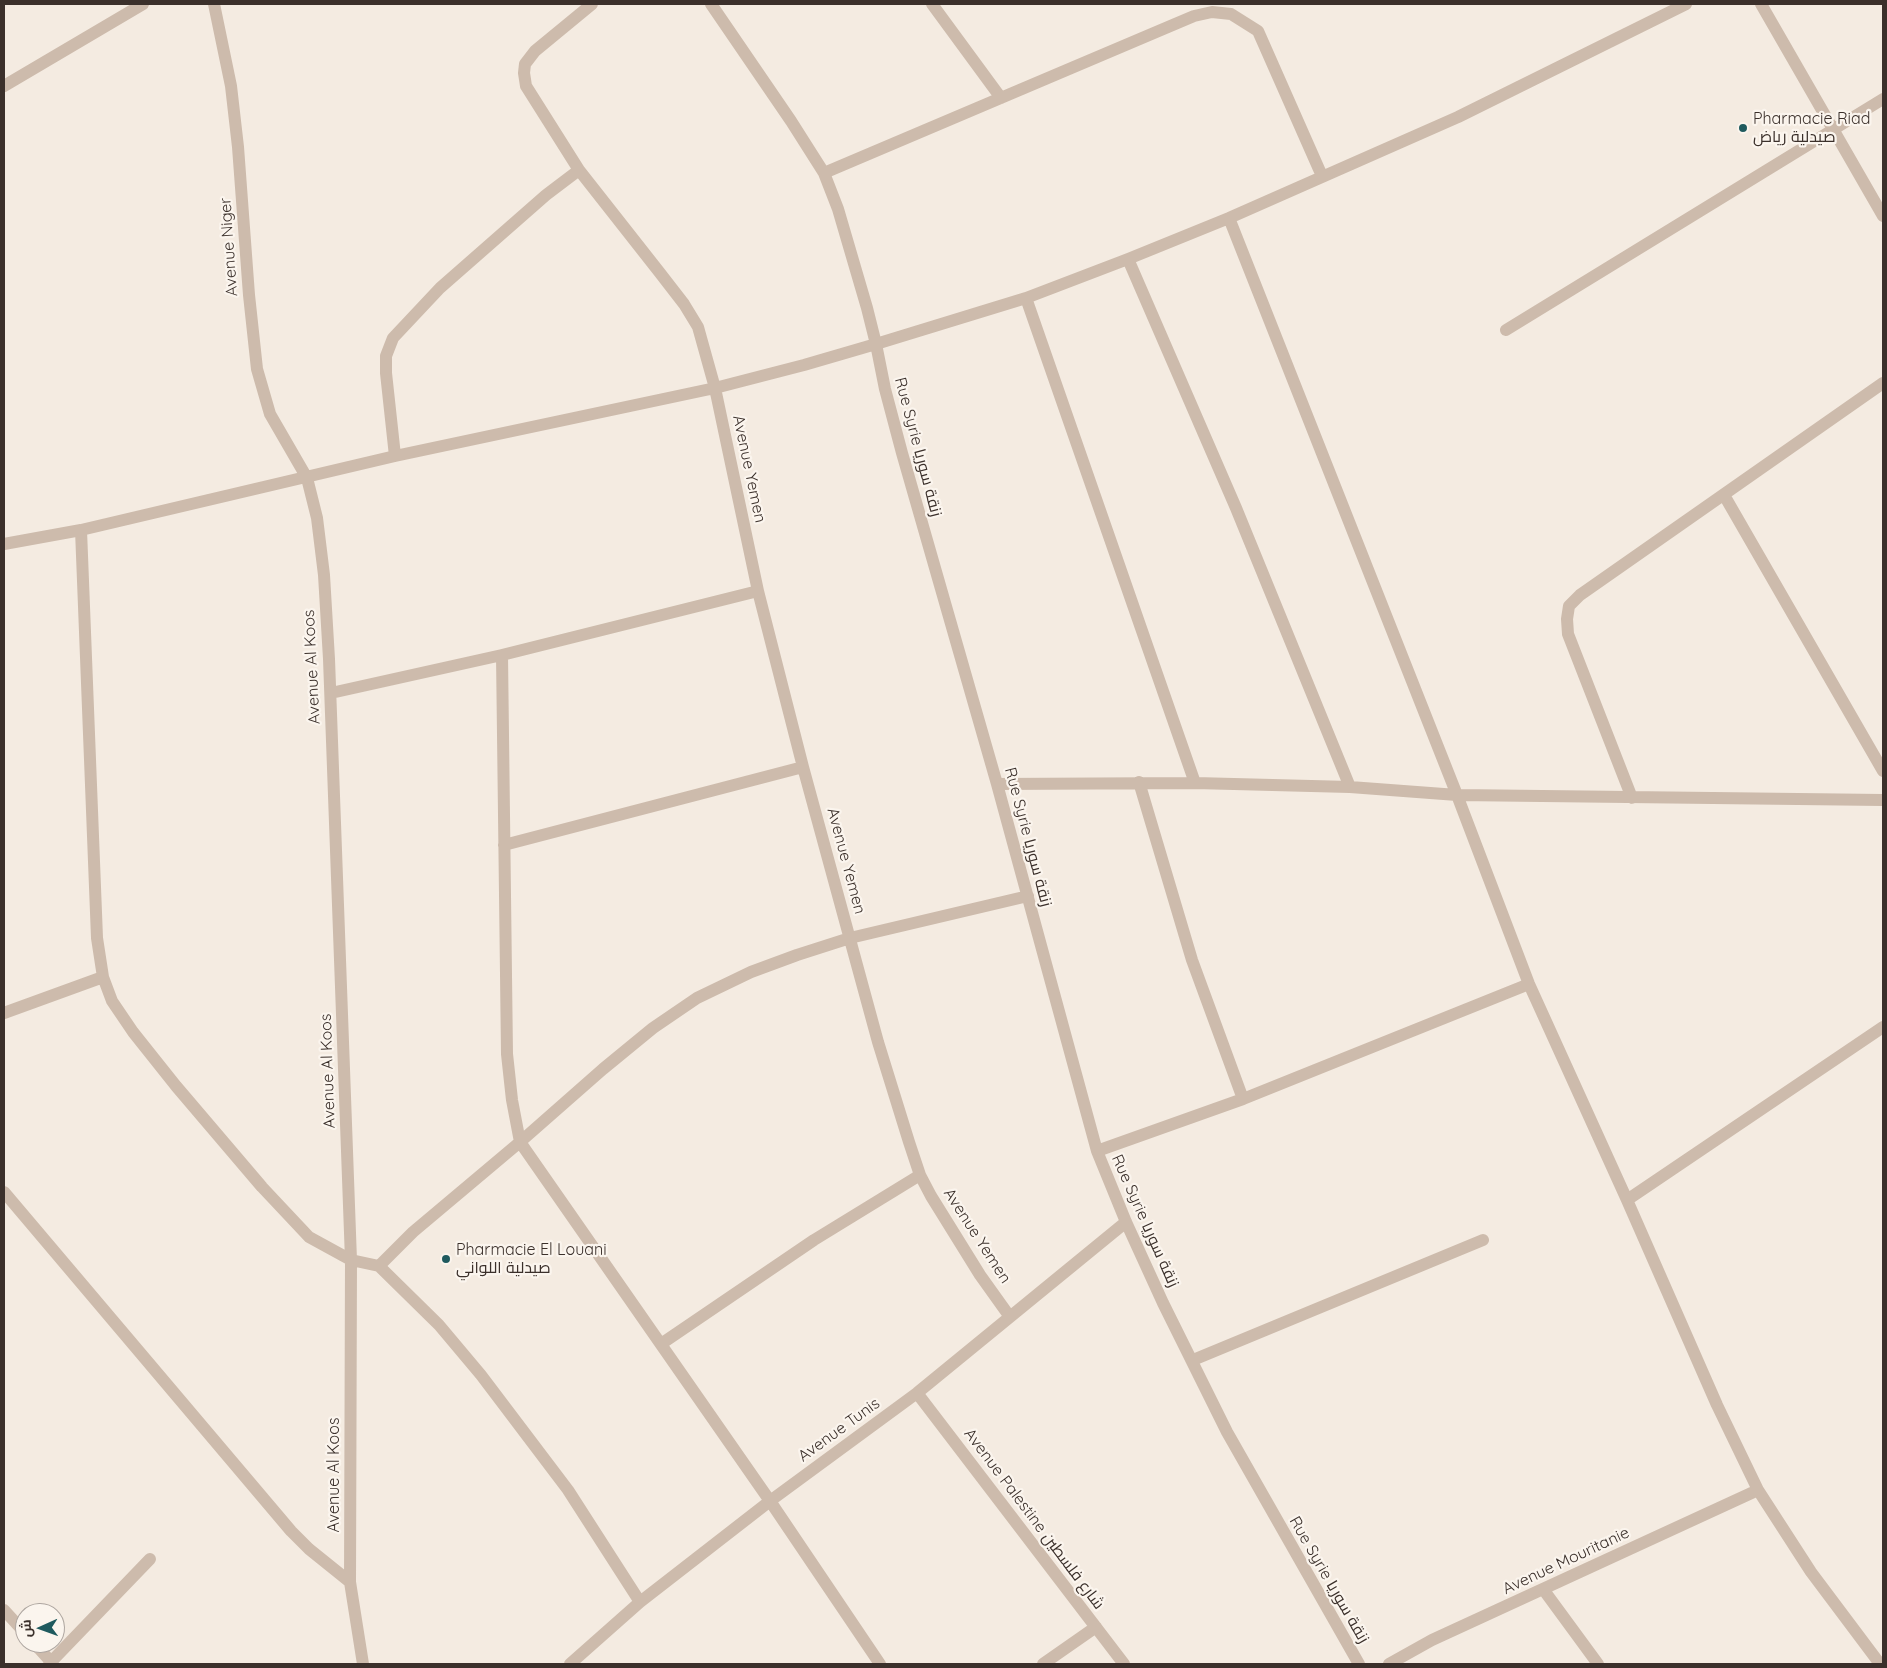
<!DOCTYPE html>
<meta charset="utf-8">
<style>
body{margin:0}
#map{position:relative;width:1887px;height:1668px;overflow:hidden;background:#f4ebe1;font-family:Quicksand,Cairo,sans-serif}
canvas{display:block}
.frame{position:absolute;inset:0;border:5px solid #3b302b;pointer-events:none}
.north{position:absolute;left:15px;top:1603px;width:50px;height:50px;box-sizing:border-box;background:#fbf5ee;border:1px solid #aea6a0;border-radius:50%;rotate:268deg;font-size:14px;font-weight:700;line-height:20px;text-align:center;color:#3b302b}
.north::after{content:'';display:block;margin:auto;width:18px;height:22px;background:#1f5a5e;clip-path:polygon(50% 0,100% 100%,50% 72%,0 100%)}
</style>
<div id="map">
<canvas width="1887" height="1668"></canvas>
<div class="frame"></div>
<div class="north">ش</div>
</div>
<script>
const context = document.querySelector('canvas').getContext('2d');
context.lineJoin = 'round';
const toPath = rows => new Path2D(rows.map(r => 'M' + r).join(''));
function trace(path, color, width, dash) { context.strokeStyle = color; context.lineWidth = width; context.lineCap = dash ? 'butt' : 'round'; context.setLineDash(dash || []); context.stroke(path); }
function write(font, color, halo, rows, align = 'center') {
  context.font = font + ' Quicksand,Cairo,sans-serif'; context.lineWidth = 4.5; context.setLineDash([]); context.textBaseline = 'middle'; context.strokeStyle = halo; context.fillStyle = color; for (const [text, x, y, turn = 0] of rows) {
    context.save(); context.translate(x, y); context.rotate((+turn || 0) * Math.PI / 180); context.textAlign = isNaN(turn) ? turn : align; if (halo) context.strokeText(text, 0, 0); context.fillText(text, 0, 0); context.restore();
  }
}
trace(toPath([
 [214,4,231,86,238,147,249,295,257,369,270,414,307,478,317,518,324,575,329,659,351,1260,350,1582,363,1664],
 [711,4,791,121,824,173,838,209,867,308,876,344,885,389,902,453,997,784,1097,1151,1126,1222,1163,1303,1227,1432,1359,1664],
 [932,4,1001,98],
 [1761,4,1883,216],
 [4,86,143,4],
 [579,170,526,86,524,73,525,64,535,51,592,4],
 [824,173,1168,27,1194,16,1212,12,1231,14,1258,31,1322,176],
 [1229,218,1457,795,1529,984,1627,1200,1717,1405,1758,1490,1811,1572,1880,1664],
 [1128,259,1236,508,1350,787],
 [1026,298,1195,783],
 [1506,330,1883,99],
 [395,456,386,373,386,356,393,338,440,288,546,195,579,170,660,273,684,304,698,327,715,388,758,591,803,767,878,1042,909,1142,920,1175,931,1196,980,1275,1010,1317],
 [1724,495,1883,771],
 [81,530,97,938,103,977,112,1001,133,1032,176,1086,262,1187,309,1237,351,1260,379,1266,439,1325,481,1375,568,1490,640,1602],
 [4,544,81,530,395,456,715,388,804,365,876,344,1026,298,1128,259,1229,218,1458,117,1686,4],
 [758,591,502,655,507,1054,512,1100,520,1142,770,1501,880,1664],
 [331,693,502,655],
 [1139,782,1192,960,1243,1099],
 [997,784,1195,783,1350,787,1457,795,1883,800],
 [1632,798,1568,634,1567,619,1569,606,1580,595,1883,383],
 [504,845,803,767],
 [4,1013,103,977],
 [1097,1151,1243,1099,1529,984],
 [4,1192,291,1531,309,1549,350,1582],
 [1627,1200,1883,1027],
 [379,1266,413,1232,520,1142,603,1069,653,1028,697,998,751,972,797,955,850,938,1028,896],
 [661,1344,814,1240,920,1175],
 [1193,1360,1483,1240],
 [917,1393,1124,1664],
 [1543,1589,1598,1664],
 [4,1610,25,1633],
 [34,1643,53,1664],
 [49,1664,150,1559],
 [570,1664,640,1602,770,1501,917,1393,1126,1222],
 [1043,1664,1096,1627],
 [1389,1664,1432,1640,1758,1490]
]), '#cdbbac', 12);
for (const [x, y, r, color] of [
 [1743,128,5,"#1f5a5e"],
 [446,1259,5,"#1f5a5e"]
]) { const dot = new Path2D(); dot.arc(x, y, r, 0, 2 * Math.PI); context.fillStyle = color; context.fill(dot); trace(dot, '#fbf5ee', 2); }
write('16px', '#3b302b', '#fbf5ee', [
 ["Pharmacie Riad",1753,119],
 ["صيدلية رياض",1753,137],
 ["Pharmacie El Louani",456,1250],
 ["صيدلية اللواني",456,1268]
], 'left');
write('16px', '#3b302b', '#fbf5ee', [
 ["Avenue Niger",229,247,-94],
 ["Rue Syrie زنقة سوريا",918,447,75],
 ["Avenue Yemen",749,469,78],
 ["Avenue Al Koos",312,667,-93],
 ["Rue Syrie زنقة سوريا",1028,837,75],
 ["Avenue Yemen",846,861,75],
 ["Avenue Al Koos",328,1071,-92],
 ["Rue Syrie زنقة سوريا",1145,1221,66],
 ["Avenue Yemen",977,1236,57],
 ["Avenue Tunis",839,1430,-36],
 ["Avenue Al Koos",334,1475,-90],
 ["Avenue Palestine شارع فلسطين",1034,1519,53],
 ["Avenue Mouritanie",1566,1561,-25],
 ["Rue Syrie زنقة سوريا",1329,1580,60]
]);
</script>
